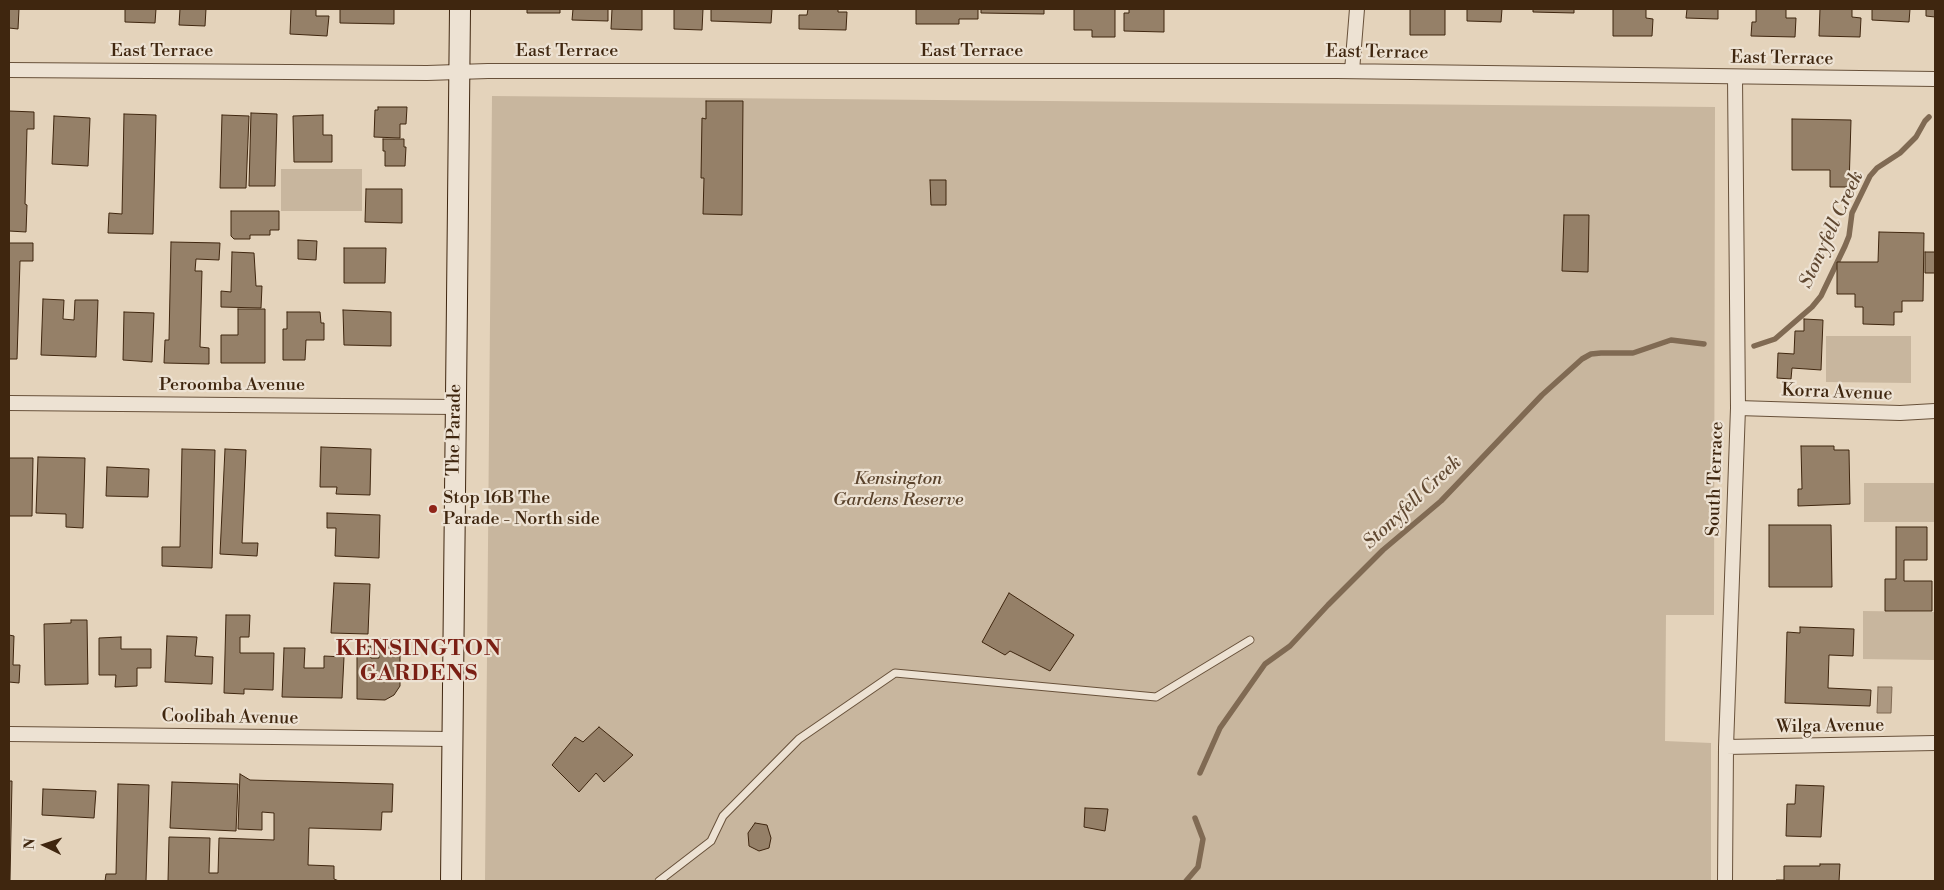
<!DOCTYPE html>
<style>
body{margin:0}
#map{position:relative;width:1944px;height:890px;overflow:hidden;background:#e4d3bb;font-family:"Libre Bodoni",serif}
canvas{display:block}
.frame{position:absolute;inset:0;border:10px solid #3f260f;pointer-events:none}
.north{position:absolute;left:20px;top:820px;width:50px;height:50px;-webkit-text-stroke:4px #ede2d3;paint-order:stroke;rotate:274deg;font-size:14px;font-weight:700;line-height:20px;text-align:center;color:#3f260f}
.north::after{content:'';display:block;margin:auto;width:18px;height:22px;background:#3f260f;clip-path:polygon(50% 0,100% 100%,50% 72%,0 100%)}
</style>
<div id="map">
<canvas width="1944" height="890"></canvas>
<div class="frame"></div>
<div class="north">N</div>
</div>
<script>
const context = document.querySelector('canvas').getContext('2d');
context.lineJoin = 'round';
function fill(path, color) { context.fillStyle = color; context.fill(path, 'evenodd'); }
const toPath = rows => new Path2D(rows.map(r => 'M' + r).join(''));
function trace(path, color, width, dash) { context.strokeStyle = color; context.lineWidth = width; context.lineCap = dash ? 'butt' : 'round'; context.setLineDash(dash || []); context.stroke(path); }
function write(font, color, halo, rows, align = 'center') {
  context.font = font + ' "Libre Bodoni",serif'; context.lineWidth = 4.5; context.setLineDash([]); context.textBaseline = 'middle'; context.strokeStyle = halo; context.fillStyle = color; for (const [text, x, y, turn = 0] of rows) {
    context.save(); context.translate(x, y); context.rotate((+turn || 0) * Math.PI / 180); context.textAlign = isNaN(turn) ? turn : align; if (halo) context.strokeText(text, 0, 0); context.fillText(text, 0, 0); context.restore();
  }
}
fill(toPath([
 [492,96,1715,107,1714,615,1666,615,1665,741,1711,743,1711,881,485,881],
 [281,169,362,169,362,211,281,211],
 [1826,336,1911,336,1911,383,1826,382],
 [1864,483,1935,483,1935,522,1864,522],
 [1863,611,1935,612,1935,660,1863,659]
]), '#c8b69e');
const water = toPath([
 [1878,687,1892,687,1891,713,1877,713,1878,687]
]);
fill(water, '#ac9881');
trace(water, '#806a53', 1);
trace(toPath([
 [1754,346,1775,339,1812,307,1821,296,1845,246,1849,236,1852,213,1870,176,1877,168,1900,153,1916,137,1925,121,1929,117],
 [1200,773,1220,728,1265,664,1290,646,1328,605,1383,550,1441,501,1542,395,1582,359,1591,354,1601,353,1633,353,1671,340,1704,344],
 [1186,881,1198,867,1203,839,1195,818]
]), '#806a53', 5.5);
const building = toPath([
 [9,9,19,9,18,29,9,28,9,9],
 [125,9,156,9,155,23,125,22,125,9],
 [180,9,206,9,205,26,179,25,180,9],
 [291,9,316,9,316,16,329,16,327,36,290,34,291,9],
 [340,9,394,9,394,24,340,23,340,9],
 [527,9,560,9,560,13,527,13,527,9],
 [573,9,608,9,608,21,572,20,573,9],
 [612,9,642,9,642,30,611,29,612,9],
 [674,9,703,9,702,30,674,29,674,9],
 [711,9,772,9,771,23,711,21,711,9],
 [808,9,838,9,838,12,847,12,846,30,799,29,799,15,807,15,808,9],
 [916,9,978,9,978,19,959,19,959,24,916,24,916,9],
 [981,9,1044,9,1044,14,981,13,981,9],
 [1074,9,1115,9,1115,37,1092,37,1092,30,1074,30,1074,9],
 [1129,9,1164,9,1164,32,1124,31,1124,13,1129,13,1129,9],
 [1410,9,1445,9,1445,35,1410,35,1410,9],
 [1467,9,1502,9,1501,22,1467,21,1467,9],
 [1533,9,1574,9,1574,13,1533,12,1533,9],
 [1613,9,1646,9,1646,18,1653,19,1652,36,1613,36,1613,9],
 [1687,9,1718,9,1718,19,1686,18,1687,9],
 [1756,9,1786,9,1786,18,1796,18,1795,37,1751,36,1752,22,1756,22,1756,9],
 [1820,9,1852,9,1852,17,1861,18,1860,37,1819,36,1820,9],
 [1872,9,1910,9,1909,22,1872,20,1872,9],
 [1926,9,1935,9,1935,17,1926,16,1926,9],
 [706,101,743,101,742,215,703,214,704,178,701,178,702,118,706,119,706,101],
 [378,107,407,107,406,124,400,124,400,138,374,137,375,110,378,110,378,107],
 [9,111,34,112,34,129,27,129,25,204,27,205,26,232,9,231,9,111],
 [251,113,277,114,275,186,249,186,251,113],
 [124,114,156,115,153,234,108,233,109,213,122,214,124,114],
 [222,115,249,116,246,188,220,188,222,115],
 [323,115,323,135,332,135,332,162,294,162,293,116,323,115],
 [54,116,90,118,88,166,52,164,54,116],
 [1792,119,1851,120,1849,187,1830,187,1830,170,1792,170,1792,119],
 [383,139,404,139,404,147,406,147,405,166,385,166,385,151,383,151,383,139],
 [930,180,946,180,946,205,931,205,930,180],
 [366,189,402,189,402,223,365,222,366,189],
 [231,211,279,211,279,230,270,230,270,235,250,235,250,239,234,239,231,236,231,211],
 [1564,215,1589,215,1588,272,1562,271,1564,215],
 [1879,232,1924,233,1923,301,1902,301,1902,312,1894,312,1894,325,1863,324,1863,307,1855,307,1855,294,1837,294,1837,262,1878,262,1879,232],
 [298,240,317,241,316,260,298,259,298,240],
 [171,242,220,243,219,260,196,259,195,271,202,271,200,347,209,348,209,364,164,363,165,340,169,340,171,242],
 [9,243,33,243,33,261,20,261,17,359,9,359,9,243],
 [344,248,386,248,385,283,344,283,344,248],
 [232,252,254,253,256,286,262,286,261,308,221,307,221,291,231,292,232,252],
 [1925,252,1935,252,1935,273,1925,273,1925,252],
 [43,299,64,300,63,319,74,320,75,300,98,300,96,357,41,355,43,299],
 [238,309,265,309,265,363,221,363,221,335,238,335,238,309],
 [343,310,391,312,391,346,344,345,343,310],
 [124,312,154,313,152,362,123,360,124,312],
 [287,312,320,312,321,323,324,323,324,340,306,340,305,360,283,360,283,329,287,329,287,312],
 [1804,319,1823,320,1821,370,1792,368,1791,379,1777,378,1778,353,1794,354,1795,331,1804,331,1804,319],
 [1801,446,1834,446,1834,450,1849,450,1850,504,1798,506,1798,489,1802,489,1801,446],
 [321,447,371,449,370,495,336,494,337,487,320,487,321,447],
 [182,449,215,450,212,568,162,566,162,547,180,547,182,449],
 [225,449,246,450,242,543,258,543,257,556,220,554,225,449],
 [38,457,85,458,83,528,66,527,66,514,36,513,38,457],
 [9,458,33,458,32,516,9,516,9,458],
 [107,467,149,469,148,497,106,496,107,467],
 [327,513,380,515,379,558,335,556,336,528,327,528,327,513],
 [1769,525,1831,525,1832,587,1769,587,1769,525],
 [1896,527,1927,527,1927,560,1904,560,1904,581,1932,581,1932,611,1885,611,1885,579,1896,579,1896,527],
 [334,583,370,584,368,634,331,633,334,583],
 [1009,593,1074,635,1050,671,1010,651,1005,655,982,642,1009,593],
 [226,615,250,615,249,637,240,637,240,653,274,653,273,690,244,689,244,694,224,693,226,615],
 [71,620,87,620,88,684,45,685,44,624,71,623,71,620],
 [1800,627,1854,629,1853,656,1829,655,1828,688,1871,690,1870,706,1785,703,1787,632,1800,633,1800,627],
 [9,635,14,636,13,665,20,665,19,683,9,682,9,635],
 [167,636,197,637,195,656,213,657,212,684,165,682,167,636],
 [121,637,121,649,151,649,151,668,137,668,137,686,115,687,116,675,99,675,99,638,121,637],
 [379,639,400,639,400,686,394,695,385,700,357,699,357,646,371,646,371,658,379,658,379,639],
 [284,648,305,648,304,668,324,668,324,656,344,657,342,698,282,697,284,648],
 [599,727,633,755,604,782,596,773,579,792,552,765,575,737,583,742,599,727],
 [240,774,250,780,393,784,392,812,382,812,381,830,309,828,308,865,334,866,334,879,339,881,168,881,169,837,210,838,209,873,218,873,219,838,274,840,274,813,262,812,262,830,238,829,240,774],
 [9,781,12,781,10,881,9,881,9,781],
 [172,782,238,784,236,831,170,828,172,782],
 [118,784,149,785,146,881,105,881,106,874,116,874,118,784],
 [1796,785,1824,786,1821,837,1786,836,1787,804,1795,804,1796,785],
 [43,789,96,791,94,818,42,815,43,789],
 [1085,808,1108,809,1105,831,1084,827,1085,808],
 [755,823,767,825,771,838,769,848,759,851,749,846,748,833,755,823],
 [1820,864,1840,864,1839,881,1776,881,1776,880,1784,880,1784,866,1820,866,1820,864]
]);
fill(building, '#958068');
trace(building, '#3f260f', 1);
const service = toPath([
 [659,881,711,841,723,816,799,739,895,673,1156,697,1250,640]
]);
const minor = toPath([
 [9,70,427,73,488,71,1337,71,1935,79],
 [1352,71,1357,9],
 [9,403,456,407],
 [1738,408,1900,413,1935,411],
 [9,734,451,739],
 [1726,747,1935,743],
 [1725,881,1726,747,1738,408,1735,77]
]);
const secondary = toPath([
 [451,881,460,9]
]);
trace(service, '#68513a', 9);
trace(minor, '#68513a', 16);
trace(secondary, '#3f260f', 22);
trace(service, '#ede2d3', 7);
trace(minor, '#ede2d3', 14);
trace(secondary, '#ede2d3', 20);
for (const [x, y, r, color] of [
 [433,509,5,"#8f2418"]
]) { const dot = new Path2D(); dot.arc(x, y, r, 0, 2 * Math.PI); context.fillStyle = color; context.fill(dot); trace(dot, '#ede2d3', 2); }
write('18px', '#3f260f', '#ede2d3', [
 ["East Terrace",162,52],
 ["East Terrace",567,52],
 ["East Terrace",972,52],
 ["East Terrace",1377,53,1],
 ["East Terrace",1782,59,1],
 ["Peroomba Avenue",232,386],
 ["Korra Avenue",1837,393,2],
 ["The Parade",455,430,-89],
 ["South Terrace",1716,479,-88],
 ["Coolibah Avenue",230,718,1],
 ["Wilga Avenue",1830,727,-1]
]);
write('italic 18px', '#5a432c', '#ede2d3', [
 ["Kensington",898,480],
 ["Gardens Reserve",898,501]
]);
write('18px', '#3f260f', '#ede2d3', [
 ["Stop 16B The",443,499],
 ["Parade - North side",443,520]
], 'left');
write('italic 19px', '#604831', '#ede2d3', [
 ["Stonyfell Creek",1832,230,-65],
 ["Stonyfell Creek",1413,503,-43]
]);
context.letterSpacing = '1px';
write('bold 22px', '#7a1f14', '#ede2d3', [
 ["KENSINGTON",419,650],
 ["GARDENS",419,675]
]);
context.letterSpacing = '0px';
</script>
